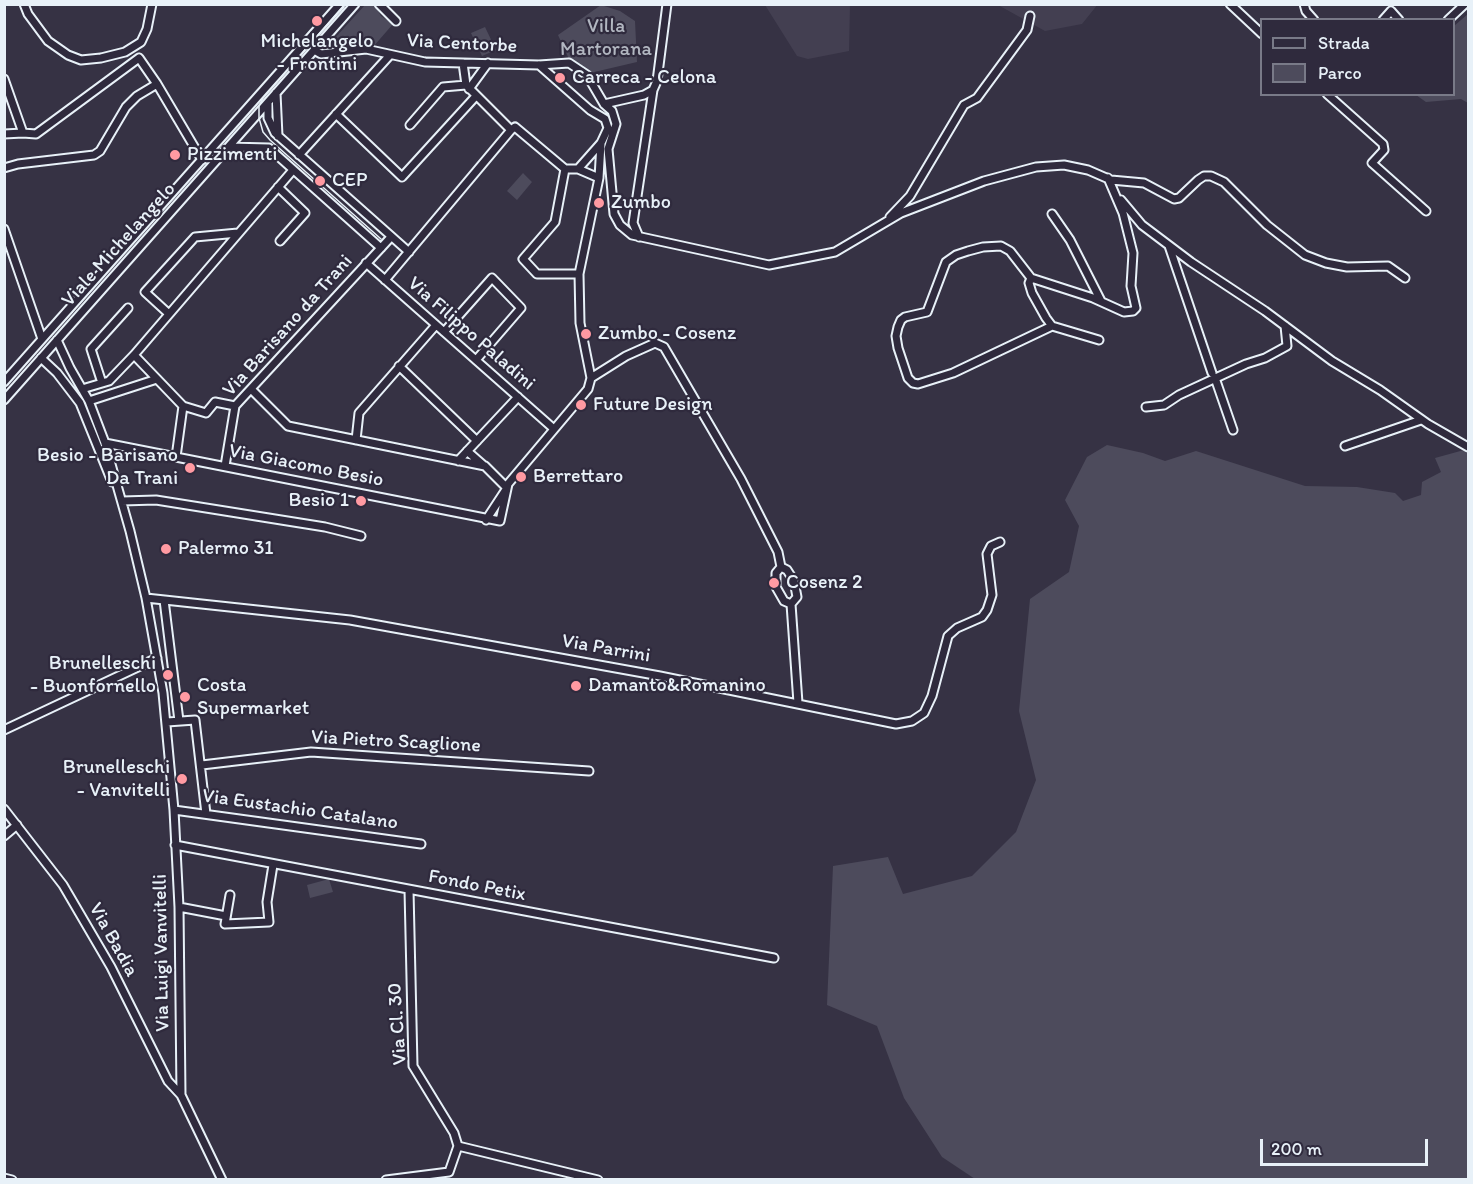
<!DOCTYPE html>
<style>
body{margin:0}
#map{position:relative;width:1473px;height:1184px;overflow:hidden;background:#363244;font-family:Itim,sans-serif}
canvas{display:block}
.frame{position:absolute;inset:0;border:6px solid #e8f1f8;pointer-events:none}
.legend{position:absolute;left:1260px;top:18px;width:195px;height:78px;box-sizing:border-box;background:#2f2a3d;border:2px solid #797a88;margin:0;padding:8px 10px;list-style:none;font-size:18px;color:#e8f1f8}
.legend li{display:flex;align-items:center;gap:12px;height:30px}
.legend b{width:30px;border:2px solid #797a88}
.scale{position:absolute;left:1260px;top:1139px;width:168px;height:27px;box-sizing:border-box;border:3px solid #e8f1f8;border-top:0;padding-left:8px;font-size:18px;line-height:21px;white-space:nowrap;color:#e8f1f8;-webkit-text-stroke:4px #2f2a3d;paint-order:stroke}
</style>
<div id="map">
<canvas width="1473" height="1184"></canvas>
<div class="frame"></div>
<ul class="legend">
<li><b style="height:8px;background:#2f2a3d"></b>Strada</li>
<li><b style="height:16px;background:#4d4b5c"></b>Parco</li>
</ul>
<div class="scale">200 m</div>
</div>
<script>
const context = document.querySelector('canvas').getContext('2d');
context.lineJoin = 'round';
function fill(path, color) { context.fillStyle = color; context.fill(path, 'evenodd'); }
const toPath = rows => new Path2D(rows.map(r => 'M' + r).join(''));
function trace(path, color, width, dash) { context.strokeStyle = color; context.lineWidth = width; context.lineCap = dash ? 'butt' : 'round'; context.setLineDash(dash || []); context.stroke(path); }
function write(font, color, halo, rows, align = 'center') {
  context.font = font + ' Itim,sans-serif'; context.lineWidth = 4.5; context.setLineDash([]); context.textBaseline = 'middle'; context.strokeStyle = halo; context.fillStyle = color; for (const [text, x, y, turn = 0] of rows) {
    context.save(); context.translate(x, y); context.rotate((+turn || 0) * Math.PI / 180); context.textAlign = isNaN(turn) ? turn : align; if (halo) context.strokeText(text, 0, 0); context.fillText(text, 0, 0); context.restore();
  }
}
fill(toPath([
 [1098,4,1082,24,1045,31,998,5],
 [765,5,850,5,849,51,808,59,797,56]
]), '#433f51');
fill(toPath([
 [365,5,375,5,381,16,393,24,373,47,357,45,324,50],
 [601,5,620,11,635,21,637,62,590,73,569,59,558,35],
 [1468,14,1468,103,1461,99,1426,102,1416,95,1454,94,1454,26],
 [485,27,496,50,482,56,471,33],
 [523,173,532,182,517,200,507,191],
 [1107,445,1143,453,1165,461,1196,451,1305,486,1357,487,1395,493,1403,501,1421,495,1422,482,1441,472,1435,458,1464,450,1468,450,1468,1179,975,1179,942,1157,904,1098,877,1026,827,1005,833,866,888,857,903,894,972,876,1016,832,1036,780,1019,711,1030,599,1069,572,1079,526,1065,500,1087,457],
 [329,879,333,892,310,898,307,885]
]), '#4d4b5c');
const minor = toPath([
 [24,4,28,14,48,41,68,55,81,60,101,58,125,52,141,42,147,29,152,4],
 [379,4,396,21],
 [1230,4,1262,34],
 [1304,4,1306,11,1314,20],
 [1383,20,1391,11,1399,20],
 [1448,20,1465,4],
 [314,50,321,54,366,49,425,62,539,65,569,63,587,75,604,104,612,111,616,124,608,149,614,214,620,225,632,235,769,265,835,252,901,213,984,181,1036,167,1064,165,1088,170,1111,180,1144,183,1174,199,1179,198,1198,180,1204,176,1211,176,1224,182,1267,225,1305,255,1326,263,1347,267,1388,266,1405,278],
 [463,63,466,85,511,130],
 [539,65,590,110,605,119,608,128,601,143,578,169],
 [4,79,23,133,36,134,139,58,157,84,202,160],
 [469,89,488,63],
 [276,93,278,136],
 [1327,94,1383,144,1384,150,1372,163,1426,211],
 [268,104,268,118,275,133,409,252],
 [604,104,644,95,653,90],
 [336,114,402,177,476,96],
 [410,125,443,87,466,85],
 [511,130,515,127,565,169,555,222,523,259,537,274,579,274],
 [4,134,23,133],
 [229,147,269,148,381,248],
 [299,155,390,55],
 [4,168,18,164,94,155,100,151,126,107,137,96,157,84],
 [565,169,578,169,599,178],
 [278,187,305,213,280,241],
 [1121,200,1142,225,1191,262,1265,311,1332,361,1380,390,1428,424,1468,447],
 [1052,214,1070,240,1101,301],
 [890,217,910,196,964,105,977,98,1027,30,1030,16],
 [4,229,42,339],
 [639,237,633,223,653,90,657,81,667,4],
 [1169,246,1212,373],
 [366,263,554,429],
 [1031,278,1029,283,1032,293,1046,318,1052,326,953,373,918,384,913,383,908,378,898,348,896,336,898,327,901,320,905,317,927,312,946,262,956,255,968,251,983,247,1001,246,1010,251,1031,278,1093,298,1124,312,1133,311,1136,308,1131,286,1133,253,1123,213,1108,178],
 [385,280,511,130],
 [169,314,145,292,195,237,238,233],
 [1052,326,1099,340],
 [444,332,492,278,521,308,476,360],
 [57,340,70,368,89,401,105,443,130,531,146,598,163,693,174,810,179,907,181,1095],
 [134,355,183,406,176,457],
 [41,358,57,373,80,403,112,482],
 [399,366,477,441],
 [591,378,626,356,655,343,664,347,741,479,778,552,781,567,787,570,794,581,797,597,791,604,798,703],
 [1215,378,1233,430],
 [4,382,340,4],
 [102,383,91,349,128,308],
 [82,389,109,381,134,355,293,170],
 [251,389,288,426,485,466,507,488,486,520],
 [4,400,355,4],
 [89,401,157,379],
 [183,406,206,413,215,402,235,406],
 [1146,407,1164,405,1179,395,1246,364,1265,358,1287,346,1285,326],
 [356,440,359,413,436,325],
 [105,443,500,521,508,484,588,389,591,378,580,323,579,274,599,178,601,143],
 [1345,446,1421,420],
 [467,451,483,465],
 [458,461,518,397],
 [225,466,235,406,391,237],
 [122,501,156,500,325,527,361,536],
 [781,567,776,573,776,587,784,601,791,604],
 [146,598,350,620,660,676,896,724,912,721,924,713,932,696,948,636,957,628,982,617,987,610,992,595,987,554,991,546,1000,542],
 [164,600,179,721],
 [167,722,195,720,206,814],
 [4,730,157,658],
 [202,765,311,752,589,771],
 [4,809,63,885,111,967,168,1081,181,1095,222,1180],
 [174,810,421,844],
 [4,836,17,825],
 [175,845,774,958],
 [409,890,413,1066,454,1133,458,1146],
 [230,895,225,924,269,922,267,902,273,865],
 [179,907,226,916],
 [458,1146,598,1180],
 [4,1178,12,1180],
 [386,1180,449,1172,458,1146]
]);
trace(minor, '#e8f1f8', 11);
trace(minor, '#2f2a3d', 7);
trace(toPath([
 [345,4,263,98,259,106,259,118,263,132,270,140,381,239]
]), '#e8f1f8', 1.5);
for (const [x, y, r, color] of [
 [317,21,6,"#ff9aa2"],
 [560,78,6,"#ff9aa2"],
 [175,155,6,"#ff9aa2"],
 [320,181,6,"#ff9aa2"],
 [599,203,6,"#ff9aa2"],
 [586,334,6,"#ff9aa2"],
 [581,405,6,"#ff9aa2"],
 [190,468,6,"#ff9aa2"],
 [521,477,6,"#ff9aa2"],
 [361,501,6,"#ff9aa2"],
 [166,549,6,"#ff9aa2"],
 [774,583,6,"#ff9aa2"],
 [168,675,6,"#ff9aa2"],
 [576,686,6,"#ff9aa2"],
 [185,697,6,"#ff9aa2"],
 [182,779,6,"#ff9aa2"]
]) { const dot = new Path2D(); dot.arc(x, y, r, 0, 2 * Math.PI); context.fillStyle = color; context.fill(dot); trace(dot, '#2f2a3d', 2); }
write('20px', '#b2b7c1', '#2f2a3d', [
 ["Villa",606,27],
 ["Martorana",606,50]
]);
write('20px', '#e8f1f8', '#2f2a3d', [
 ["Michelangelo",317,42,"center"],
 ["- Frontini",317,65,"center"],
 ["Carreca - Celona",572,78],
 ["Pizzimenti",187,155],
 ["CEP",332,181],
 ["Zumbo",611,203],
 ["Zumbo - Cosenz",598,334],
 ["Future Design",593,405],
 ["Besio - Barisano",178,456,"right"],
 ["Da Trani",178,479,"right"],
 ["Berrettaro",533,477],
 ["Besio 1",349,501,"right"],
 ["Palermo 31",178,549],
 ["Cosenz 2",786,583],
 ["Brunelleschi",156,664,"right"],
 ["- Buonfornello",156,687,"right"],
 ["Costa",197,686],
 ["Supermarket",197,709],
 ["Damanto&Romanino",588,686],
 ["Brunelleschi",170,768,"right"],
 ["- Vanvitelli",170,791,"right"]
], 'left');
write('20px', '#e8f1f8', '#2f2a3d', [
 ["Via Centorbe",462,44,3],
 ["Viale Michelangelo",119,245,-48],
 ["Via Barisano da Trani",288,326,-48],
 ["Via Filippo Paladini",471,334,41],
 ["Via Giacomo Besio",306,466,11],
 ["Via Parrini",606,649,10],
 ["Via Pietro Scaglione",396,742,3],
 ["Via Eustachio Catalano",300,810,8],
 ["Fondo Petix",477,886,11],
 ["Via Badia",113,940,61],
 ["Via Luigi Vanvitelli",162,953,-91],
 ["Via Cl. 30",398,1024,-94]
]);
</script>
